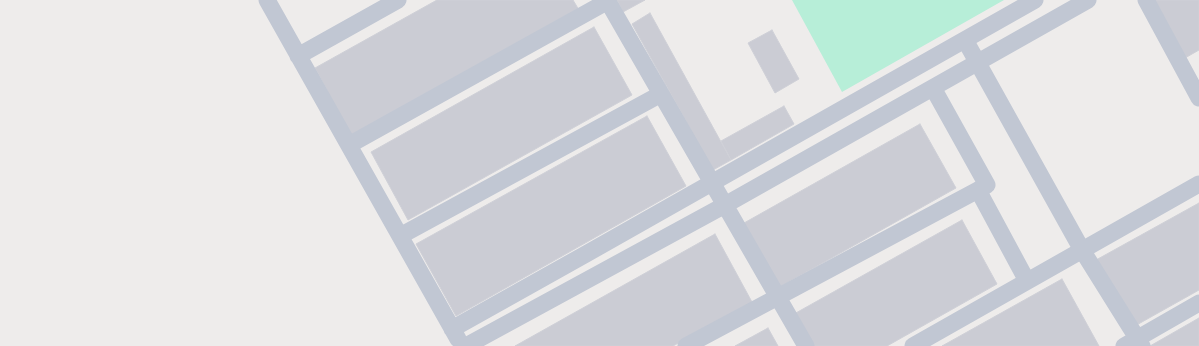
<!DOCTYPE html>
<style>
body{margin:0}
canvas{display:block;background:#eeeceb}
</style>
<canvas width="1199" height="346"></canvas>
<script>
const context = document.querySelector('canvas').getContext('2d');
context.lineJoin = 'round';
function fill(path, color) { context.fillStyle = color; context.fill(path, 'evenodd'); }
const toPath = rows => new Path2D(rows.map(r => 'M' + r).join(''));
function trace(path, color, width, dash) { context.strokeStyle = color; context.lineWidth = width; context.lineCap = dash ? 'butt' : 'round'; context.setLineDash(dash || []); context.stroke(path); }
fill(toPath([
 [792,0,1004,0,842,92]
]), '#b7eed8');
const building = toPath([
 [437,0,573,0,579,10,352,137,315,68,437,0],
 [617,0,645,0,623,12,617,0],
 [1153,0,1199,0,1199,50,1185,58,1153,0],
 [650,13,731,160,713,170,632,24,650,13],
 [594,27,632,95,408,220,371,152,594,27],
 [772,30,799,79,775,93,748,43,772,30],
 [784,106,794,124,731,160,721,141,784,106],
 [647,116,686,186,456,316,416,244,647,116],
 [920,124,956,188,780,287,744,223,920,124],
 [1199,203,1199,290,1133,327,1096,260,1199,203],
 [962,220,997,284,887,346,811,346,794,314,962,220],
 [715,234,752,302,673,346,515,346,715,234],
 [1062,279,1099,346,942,346,1062,279],
 [1199,318,1199,346,1150,346,1199,318],
 [768,328,778,346,735,346,768,328]
]);
fill(building, '#cbccd4');
trace(building, '#cfd0d7', 1);
trace(toPath([
 [267,0,458,339],
 [607,0,806,346],
 [1146,0,1199,98],
 [965,40,1082,250,1142,346],
 [298,56,398,0],
 [933,88,987,185,978,190,1027,281],
 [349,145,608,1],
 [400,236,661,94],
 [452,329,586,254,1035,0],
 [466,346,725,205,1088,0],
 [686,346,978,190],
 [913,346,1199,184],
 [1124,346,1199,303]
]), '#c1c7d3', 17);
</script>
